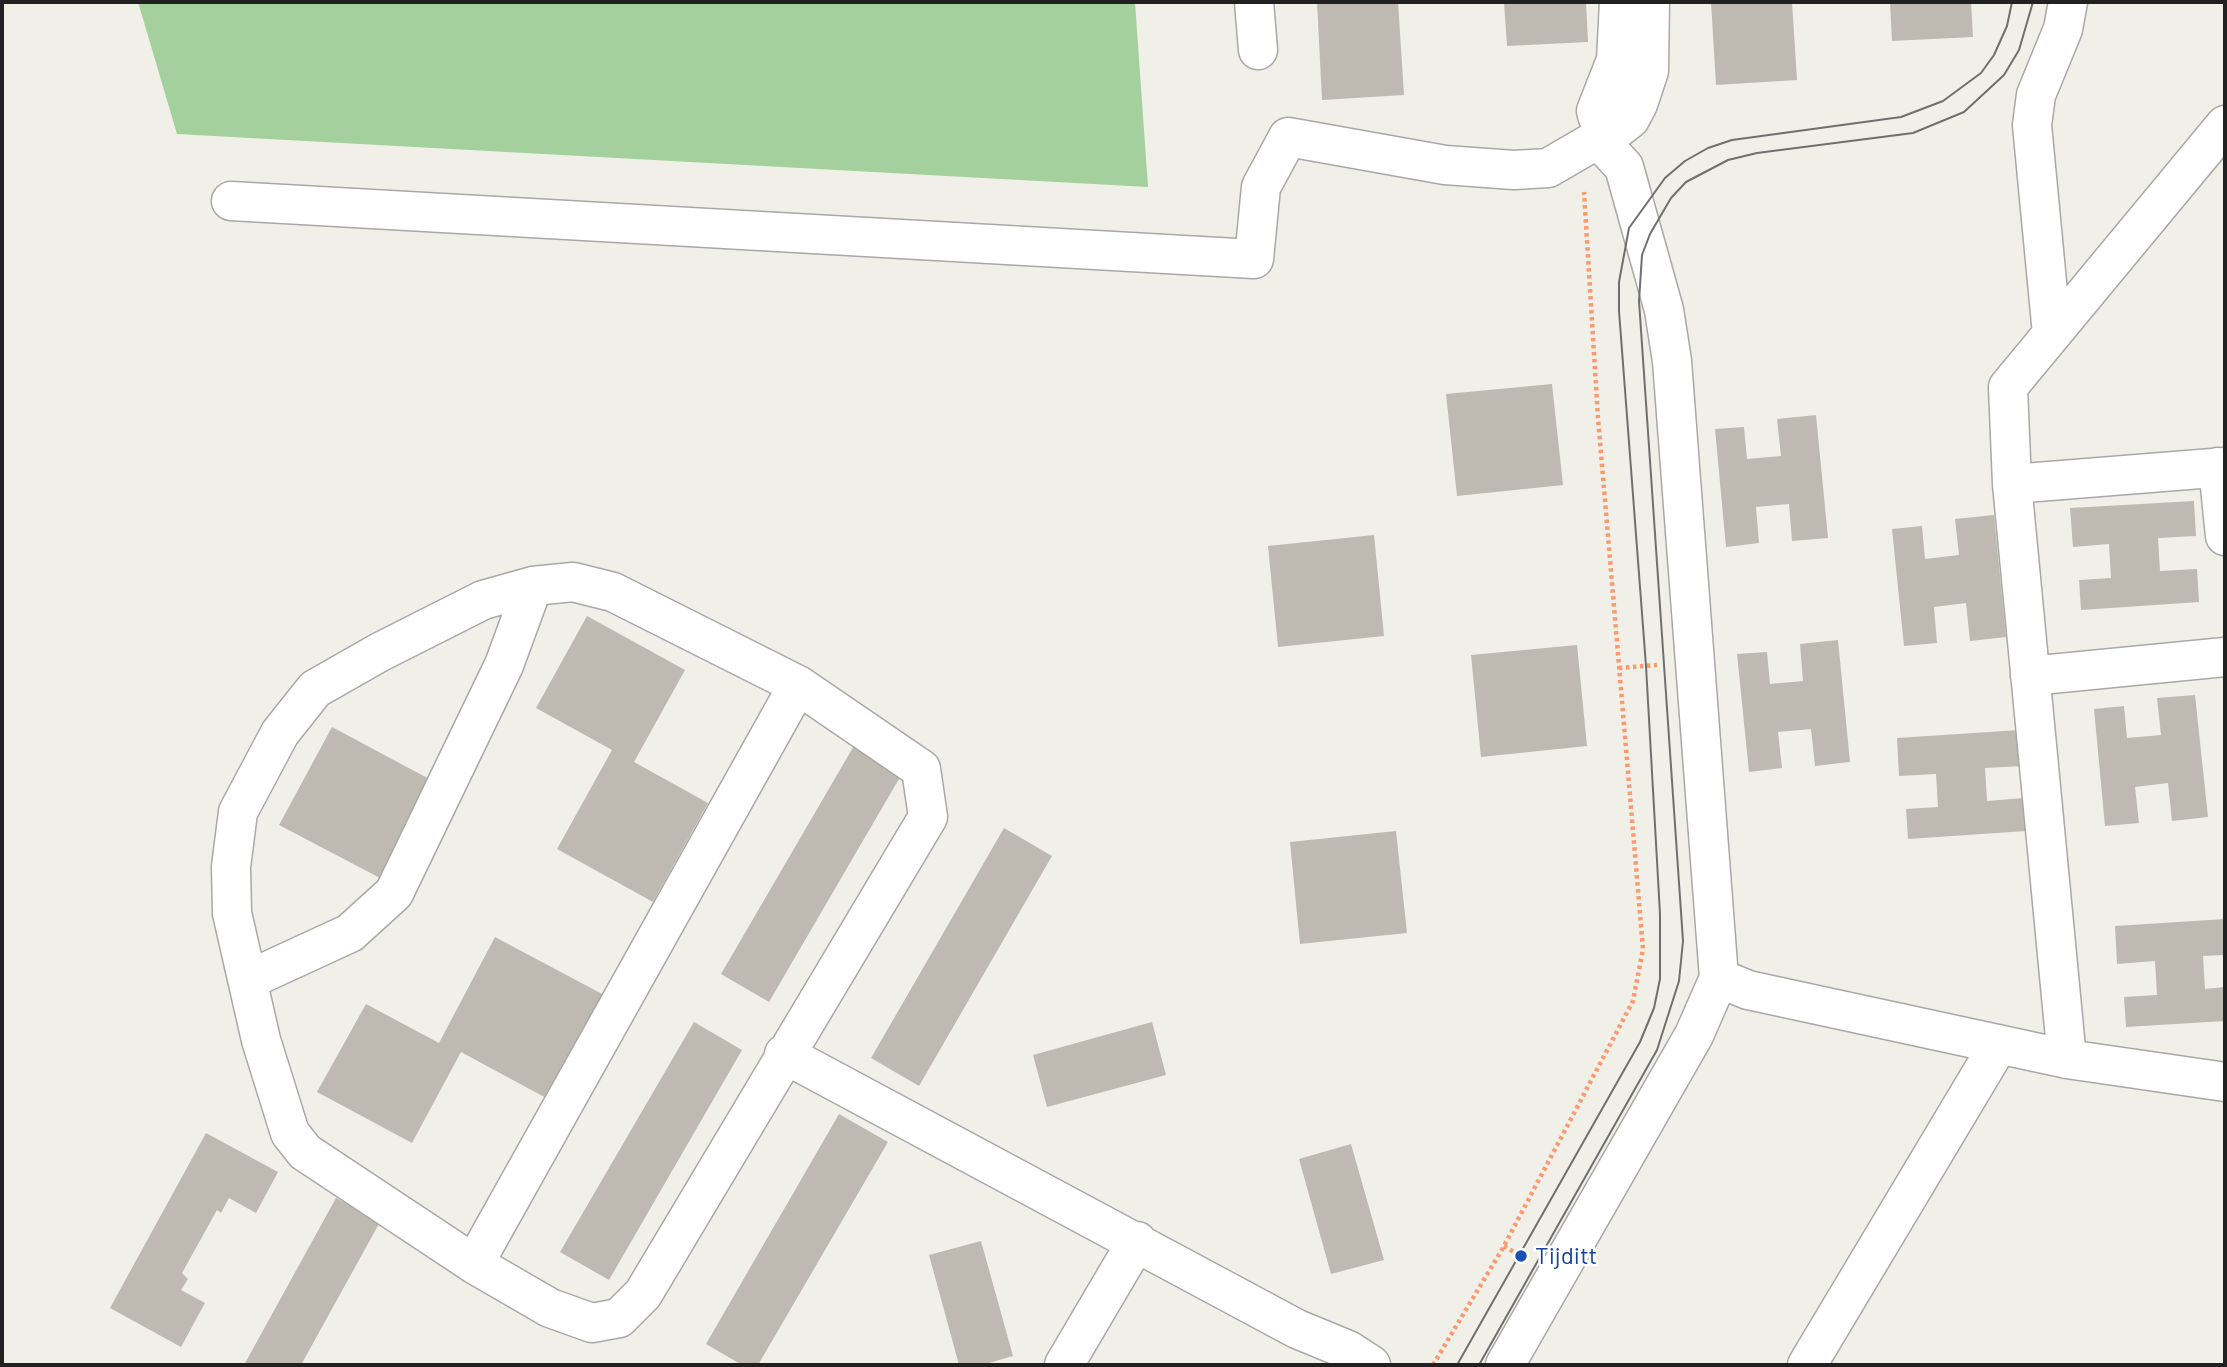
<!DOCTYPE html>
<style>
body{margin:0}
#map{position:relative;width:2227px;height:1367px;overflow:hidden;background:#f1f0e8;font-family:Barlow,sans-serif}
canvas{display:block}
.frame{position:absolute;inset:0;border:4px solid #212121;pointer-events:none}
</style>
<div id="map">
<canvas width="2227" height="1367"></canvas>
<div class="frame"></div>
</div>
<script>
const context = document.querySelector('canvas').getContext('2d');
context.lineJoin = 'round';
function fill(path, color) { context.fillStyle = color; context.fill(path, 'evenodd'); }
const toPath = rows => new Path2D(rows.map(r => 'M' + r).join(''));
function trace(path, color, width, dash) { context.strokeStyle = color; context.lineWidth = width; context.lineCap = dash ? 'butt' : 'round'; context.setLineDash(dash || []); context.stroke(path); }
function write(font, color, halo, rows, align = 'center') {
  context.font = font + ' Barlow,sans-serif'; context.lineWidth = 5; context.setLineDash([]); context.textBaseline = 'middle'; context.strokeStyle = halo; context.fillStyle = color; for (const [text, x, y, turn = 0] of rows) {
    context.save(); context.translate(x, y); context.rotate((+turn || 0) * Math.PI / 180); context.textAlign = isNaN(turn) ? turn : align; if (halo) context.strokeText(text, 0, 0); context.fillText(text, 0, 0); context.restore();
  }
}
fill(toPath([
 [138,2,1135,2,1148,187,177,134]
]), '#a3d09d');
fill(toPath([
 [1317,2,1398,2,1404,95,1322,100],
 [1504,2,1586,2,1588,42,1507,46],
 [1711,2,1792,2,1797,80,1716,85],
 [1890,2,1971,2,1973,37,1892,41],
 [1552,384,1563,485,1457,496,1446,394],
 [1816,415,1828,538,1792,541,1789,504,1756,507,1759,543,1726,547,1715,429,1744,427,1747,459,1781,456,1777,419],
 [2194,501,2196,536,2158,538,2160,571,2197,569,2199,602,2081,610,2079,580,2111,578,2109,544,2073,547,2070,508],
 [1994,515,2006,637,1970,641,1966,603,1934,607,1937,643,1904,646,1892,529,1922,526,1925,559,1959,555,1955,519],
 [1374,535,1384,636,1278,647,1268,546],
 [587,616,685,670,634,762,708,803,653,902,557,849,612,750,536,708],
 [1838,640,1850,762,1815,766,1811,729,1778,732,1782,768,1749,772,1737,654,1767,652,1770,684,1803,681,1800,644],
 [1577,645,1587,746,1481,757,1471,655],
 [2195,695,2208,817,2172,821,2168,783,2135,787,2139,823,2105,826,2094,709,2124,706,2127,738,2161,735,2157,698],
 [332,727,433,781,380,878,279,825],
 [2020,730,2023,766,1985,768,1987,801,2024,798,2026,831,1908,839,1906,809,1938,807,1936,774,1899,776,1897,738],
 [855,744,903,772,769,1002,721,974],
 [1004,828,1052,856,919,1086,871,1058],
 [1396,831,1407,933,1300,944,1290,842],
 [2225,919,2225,955,2203,956,2205,989,2225,987,2225,1021,2126,1027,2124,997,2157,995,2155,961,2117,964,2115,926],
 [495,937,604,995,548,1099,461,1052,412,1143,317,1092,366,1004,439,1043],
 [694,1022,742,1050,609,1280,560,1252],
 [1152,1022,1166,1075,1047,1107,1033,1055],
 [839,1114,888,1142,758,1365,742,1365,706,1344],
 [206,1133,278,1172,256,1213,229,1198,221,1213,217,1210,182,1273,188,1279,181,1290,205,1303,181,1347,110,1308],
 [1351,1144,1384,1260,1331,1274,1299,1159],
 [336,1198,380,1222,301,1365,244,1365],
 [981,1241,1013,1356,982,1365,959,1365,929,1255]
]), '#beb9b1');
const minor = toPath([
 [1254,2,1258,50],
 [1619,2,1616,60,1596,111,1598,118,1607,127,1617,129,1630,119,1638,104,1649,71,1650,2],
 [1598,139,1624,167,1664,310,1672,361,1719,978,1748,990,2067,1059,2225,1082],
 [231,201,1254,259,1261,187,1288,137,1445,165,1514,170,1548,168,1598,139,1607,127],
 [2052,334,2032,125,2036,95,2063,29,2068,2],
 [2218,467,2225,536],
 [2012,484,2225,467],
 [573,582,613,592,798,685,921,769,928,817,643,1294,619,1318,592,1323,550,1308,474,1264,305,1152,290,1133,261,1040,232,913,231,867,238,812,280,733,315,689,380,652,483,600,533,586,573,582],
 [2030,676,2225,657],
 [248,980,350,933,394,893,504,665,533,586],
 [784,1054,1297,1329,1348,1350,1371,1365],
 [2067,1059,2012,484,2008,387,2225,125],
 [474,1264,798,685],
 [1064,1365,1137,1241],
 [1505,1365,1694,1035,1719,978],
 [1807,1365,1999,1044]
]);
trace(minor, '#a8a8a8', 41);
trace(toPath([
 [1619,668,1657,665],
 [1504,1246,1524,1258],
 [1433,1365,1504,1246,1633,1001,1643,949,1598,418,1584,192]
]), '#f99a72', 4.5, [3.5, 3.5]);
trace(minor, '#fff', 38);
trace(toPath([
 [1457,1365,1640,1042,1654,1008,1660,979,1660,914,1646,666,1619,311,1619,282,1629,228,1665,178,1685,161,1708,148,1732,140,1901,117,1943,101,1981,73,1994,55,2007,26,2012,2],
 [1479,1365,1657,1050,1679,981,1683,941,1639,301,1642,255,1650,234,1671,198,1686,182,1728,160,1757,153,1913,133,1964,112,2004,75,2019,50,2033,2]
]), '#6f6f6f', 2);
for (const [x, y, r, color] of [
 [1521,1256,7,"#1a4fb4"]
]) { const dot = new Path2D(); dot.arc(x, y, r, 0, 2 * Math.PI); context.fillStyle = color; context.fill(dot); trace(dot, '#fff', 2.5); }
write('24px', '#164399', '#fff', [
 ["Tijditt",1535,1256]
], 'left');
</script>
